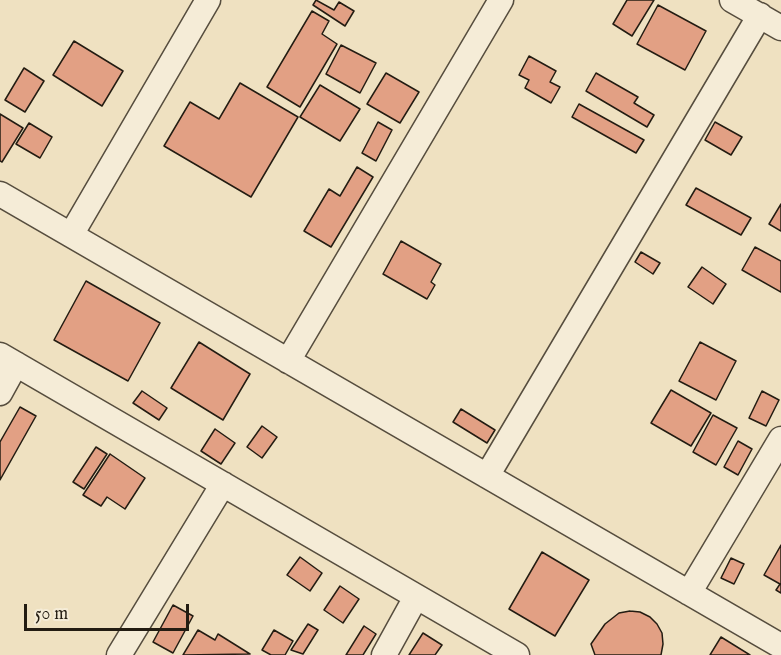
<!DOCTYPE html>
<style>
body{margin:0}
#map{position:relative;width:781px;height:655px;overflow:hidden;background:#efe1c1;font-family:"IM FELL English",serif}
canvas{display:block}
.scale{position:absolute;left:24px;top:604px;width:165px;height:27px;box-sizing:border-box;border:3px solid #231c12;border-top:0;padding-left:8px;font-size:18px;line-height:21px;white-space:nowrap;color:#231c12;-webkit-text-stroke:4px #f5ecd7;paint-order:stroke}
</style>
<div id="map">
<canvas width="781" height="655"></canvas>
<div class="scale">50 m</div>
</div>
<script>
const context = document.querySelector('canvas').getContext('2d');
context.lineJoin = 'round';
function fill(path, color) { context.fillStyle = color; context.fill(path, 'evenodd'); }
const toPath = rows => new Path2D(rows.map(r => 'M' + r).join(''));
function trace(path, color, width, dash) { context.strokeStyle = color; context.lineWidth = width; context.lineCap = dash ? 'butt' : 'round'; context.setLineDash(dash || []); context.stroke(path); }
const building = toPath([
 [316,0,334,10,339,2,354,11,345,26,313,5,316,0],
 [627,0,654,0,632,36,613,24,627,0],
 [658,5,706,31,685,70,637,44,658,5],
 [312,11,329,21,322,34,337,44,300,107,267,87,312,11],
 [74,41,123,71,102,106,53,75,74,41],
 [341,45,376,63,360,93,326,74,341,45],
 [529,56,556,71,550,82,560,87,551,103,525,88,529,80,519,75,529,56],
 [24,68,44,81,25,112,5,100,24,68],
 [386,73,419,92,400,123,367,104,386,73],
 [596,73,638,97,634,103,654,115,647,127,586,91,596,73],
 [240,83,298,117,251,197,164,146,190,102,219,119,240,83],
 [320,85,360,109,340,141,300,117,320,85],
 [579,104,644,140,636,153,572,117,579,104],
 [0,114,23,128,2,162,0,161,0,114],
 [378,122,392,130,376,161,362,153,378,122],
 [715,122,742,137,731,155,705,140,715,122],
 [29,123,52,137,40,158,16,144,29,123],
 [357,167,373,177,331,247,304,231,329,189,340,196,357,167],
 [696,188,751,218,741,235,686,205,696,188],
 [781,204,781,231,769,224,781,204],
 [401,241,441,264,431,282,435,285,427,299,383,274,401,241],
 [755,247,781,261,781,292,742,270,755,247],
 [641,252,660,263,653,274,635,262,641,252],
 [702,267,726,284,713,304,688,287,702,267],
 [86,281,160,323,128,381,54,340,86,281],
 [199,342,250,374,223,420,171,388,199,342],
 [700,342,736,361,716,400,679,381,700,342],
 [671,390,711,413,691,446,651,423,671,390],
 [142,391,167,408,159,420,133,403,142,391],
 [762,391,779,400,766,426,749,418,762,391],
 [20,407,36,416,0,480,0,442,20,407],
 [461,409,495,430,487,443,453,422,461,409],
 [713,415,737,428,716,465,693,452,713,415],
 [262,426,277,437,262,458,247,447,262,426],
 [215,429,235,443,221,464,201,451,215,429],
 [738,441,752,449,738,475,724,467,738,441],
 [96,447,107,454,84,489,73,482,96,447],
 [110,454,145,478,125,509,107,497,101,506,83,495,110,454],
 [781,545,781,593,776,590,780,584,764,575,781,545],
 [542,552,589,580,555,636,509,609,542,552],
 [300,557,322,573,310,591,287,575,300,557],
 [731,558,744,564,734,584,721,578,731,558],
 [340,586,359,599,343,623,324,610,340,586],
 [173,605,193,616,173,653,153,642,173,605],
 [630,611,640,612,650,617,657,624,662,633,663,644,661,655,595,655,591,644,605,624,619,613,630,611],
 [308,624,318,630,303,654,291,650,308,624],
 [364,626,376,634,363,655,346,655,364,626],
 [198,630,215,640,218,634,250,654,183,655,198,630],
 [274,630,293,641,285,655,271,655,262,650,274,630],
 [423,633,442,645,435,655,409,655,423,633],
 [721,637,750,655,710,655,721,637]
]);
fill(building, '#e2a084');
trace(building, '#231c12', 1.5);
const street = toPath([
 [732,0,781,28],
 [0,194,781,646],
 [71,235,208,0],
 [0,355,517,655],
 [288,361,501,0],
 [0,393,16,364],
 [487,476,760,15],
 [689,593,781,439],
 [119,655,223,484],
 [384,655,416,597]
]);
trace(street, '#564d3e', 27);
trace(street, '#f5ecd7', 24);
</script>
